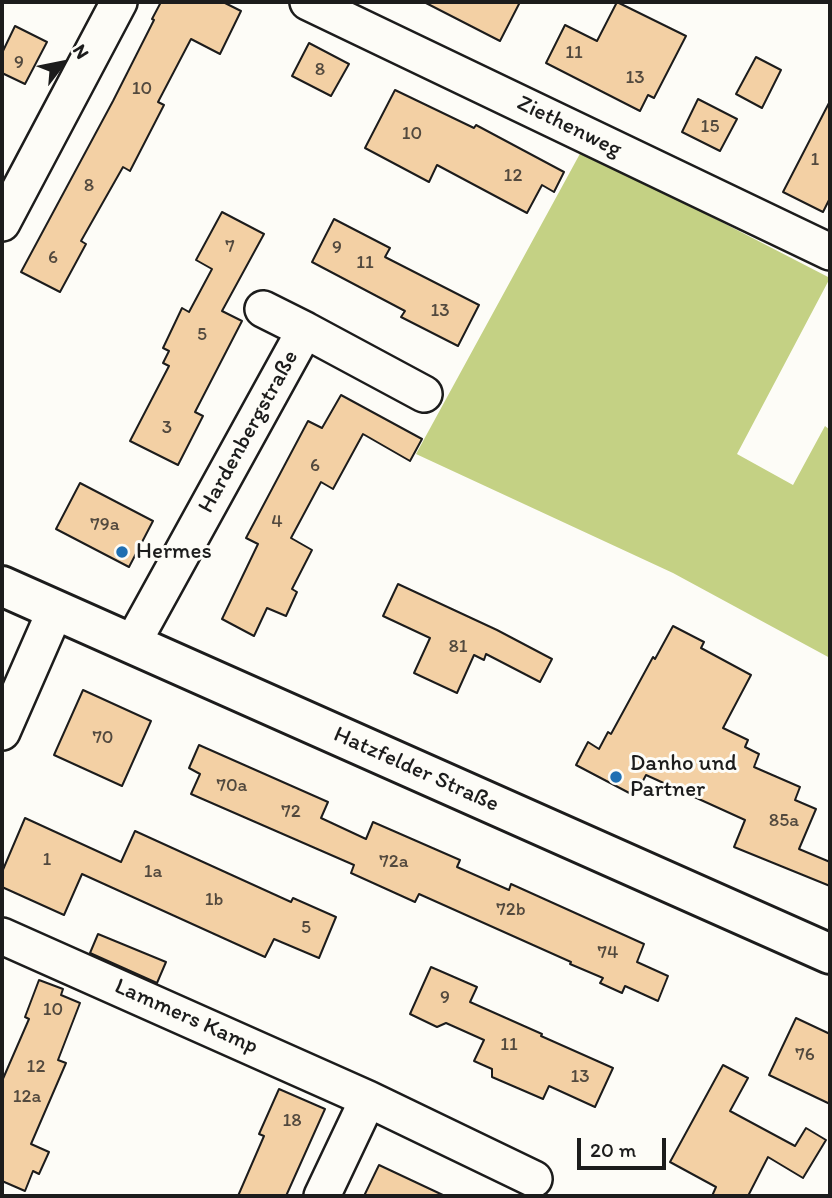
<!DOCTYPE html>
<meta charset="utf-8">
<style>
body{margin:0}
#map{position:relative;width:832px;height:1198px;overflow:hidden;background:#fdfcf7;font-family:Itim,sans-serif}
canvas{display:block}
.frame{position:absolute;inset:0;border:4px solid #1c1c1c;pointer-events:none}
.north{position:absolute;left:28px;top:28px;width:70px;height:70px;-webkit-text-stroke:5px #fdfcf7;paint-order:stroke;rotate:58deg;font-size:19px;font-weight:700;line-height:28px;text-align:center;color:#1c1c1c}
.north::after{content:'';display:block;margin:auto;width:24px;height:32px;background:#1c1c1c;clip-path:polygon(50% 0,100% 100%,50% 72%,0 100%)}
.scale{position:absolute;left:577px;top:1138px;width:89px;height:32px;box-sizing:border-box;border:4px solid #1c1c1c;border-top:0;padding-left:9px;font-size:21px;line-height:24px;white-space:nowrap;color:#1c1c1c;-webkit-text-stroke:5px #fdfcf7;paint-order:stroke}
</style>
<div id="map">
<canvas width="832" height="1198"></canvas>
<div class="frame"></div>
<div class="north">N</div>
<div class="scale">20 m</div>
</div>
<script>
const context = document.querySelector('canvas').getContext('2d');
context.lineJoin = 'round';
function fill(path, color) { context.fillStyle = color; context.fill(path, 'evenodd'); }
const toPath = rows => new Path2D(rows.map(r => 'M' + r).join(''));
function trace(path, color, width, dash) { context.strokeStyle = color; context.lineWidth = width; context.lineCap = dash ? 'butt' : 'round'; context.setLineDash(dash || []); context.stroke(path); }
function write(font, color, halo, rows, align = 'center') {
  context.font = font + ' Itim,sans-serif'; context.lineWidth = 6; context.setLineDash([]); context.textBaseline = 'middle'; context.strokeStyle = halo; context.fillStyle = color; for (const [text, x, y, turn = 0] of rows) {
    context.save(); context.translate(x, y); context.rotate((+turn || 0) * Math.PI / 180); context.textAlign = isNaN(turn) ? turn : align; if (halo) context.strokeText(text, 0, 0); context.fillText(text, 0, 0); context.restore();
  }
}
fill(toPath([
 [582,150,830,278,737,454,793,485,825,426,830,430,830,658,673,573,416,454]
]), '#c4d184');
const building = toPath([
 [161,2,223,2,241,11,220,54,191,39,158,102,164,105,130,171,123,167,81,241,86,244,60,292,21,272,113,101,154,20,152,19,161,2],
 [424,2,520,2,500,41,424,2],
 [617,2,686,36,654,98,648,95,640,111,546,63,565,25,597,41,617,2],
 [15,26,47,42,25,84,2,73,2,53,15,26],
 [309,43,349,64,331,96,292,76,309,43],
 [756,57,781,70,762,108,736,94,756,57],
 [395,90,474,128,476,125,564,172,554,192,542,185,527,213,437,165,429,182,365,148,395,90],
 [698,99,737,119,720,151,682,132,698,99],
 [830,101,830,198,823,212,783,192,830,101],
 [222,212,264,234,222,311,242,321,195,412,203,416,178,465,130,441,169,366,163,363,169,351,163,348,182,308,189,312,212,269,196,260,222,212],
 [334,219,390,248,385,257,479,305,458,346,401,317,405,311,312,262,334,219],
 [341,395,422,439,410,461,363,434,333,489,321,482,291,538,312,550,292,589,297,592,286,616,267,608,254,636,222,619,258,544,246,538,308,421,322,428,341,395],
 [80,483,153,521,129,567,56,529,80,483],
 [398,584,497,630,552,659,540,682,486,654,484,660,474,655,457,693,414,673,430,638,383,616,398,584],
 [673,626,704,642,701,648,751,675,723,728,748,740,745,747,759,754,754,767,800,787,795,800,816,809,799,849,830,862,830,886,734,847,745,820,646,775,635,796,576,765,588,742,599,749,608,732,611,734,653,657,655,659,673,626],
 [83,690,151,721,122,786,54,755,83,690],
 [199,745,328,802,321,818,366,839,373,822,460,860,457,867,509,890,511,884,644,944,637,962,668,976,658,1001,625,986,622,993,600,983,603,978,570,964,571,962,419,894,415,902,351,873,354,865,191,794,200,774,189,768,199,745],
 [25,818,121,862,135,831,291,902,293,898,336,917,319,958,274,939,265,957,82,874,64,915,2,887,2,872,25,818],
 [98,934,166,962,157,983,90,953,98,934],
 [431,967,477,987,470,1002,542,1034,541,1036,613,1068,595,1107,549,1086,543,1099,492,1077,492,1069,474,1061,484,1040,446,1023,437,1027,410,1014,431,967],
 [39,980,63,989,61,995,80,1003,58,1060,66,1063,31,1144,49,1152,39,1174,33,1171,25,1191,2,1181,2,1081,29,1019,25,1017,39,980],
 [796,1018,830,1034,830,1104,769,1075,796,1018],
 [723,1065,748,1078,730,1111,795,1146,806,1128,826,1140,803,1178,768,1157,748,1196,712,1196,716,1187,670,1162,723,1065],
 [279,1089,325,1109,286,1196,238,1196,264,1136,259,1134,279,1089],
 [379,1165,445,1196,364,1196,379,1165]
]);
fill(building, '#f3d0a4');
trace(building, '#1c1c1c', 2);
const minor = toPath([
 [308,2,830,252],
 [2,223,119,2],
 [263,309,305,330],
 [132,644,305,330,424,394],
 [2,732,55,611],
 [2,936,368,1099,534,1179],
 [322,1196,368,1099]
]);
const tertiary = toPath([
 [2,586,830,954]
]);
trace(minor, '#1c1c1c', 40);
trace(tertiary, '#1c1c1c', 44);
trace(minor, '#fdfcf7', 35);
trace(tertiary, '#fdfcf7', 38);
for (const [x, y, r, color] of [
 [122,552,7,"#1f6fb2"],
 [616,777,7,"#1f6fb2"]
]) { const dot = new Path2D(); dot.arc(x, y, r, 0, 2 * Math.PI); context.fillStyle = color; context.fill(dot); trace(dot, '#fdfcf7', 2.5); }
write('19px', '#52493e', null, [
 ["11",574,53],
 ["9",19,63],
 ["8",320,70],
 ["13",635,78],
 ["10",142,89],
 ["15",710,127],
 ["10",412,134],
 ["1",815,160],
 ["12",513,176],
 ["8",89,186],
 ["7",230,247],
 ["9",337,248],
 ["6",53,258],
 ["11",365,263],
 ["13",440,311],
 ["5",202,335],
 ["3",167,428],
 ["6",315,466],
 ["4",277,522],
 ["79a",105,525],
 ["81",458,647],
 ["70",103,738],
 ["70a",232,786],
 ["72",291,812],
 ["85a",784,821],
 ["1",47,860],
 ["72a",394,862],
 ["1a",153,872],
 ["1b",214,900],
 ["72b",511,910],
 ["5",306,928],
 ["74",608,953],
 ["9",445,998],
 ["10",53,1010],
 ["11",509,1045],
 ["76",805,1055],
 ["12",36,1067],
 ["13",580,1077],
 ["12a",27,1097],
 ["18",292,1121]
]);
write('23px', '#1c1c1c', '#fdfcf7', [
 ["Ziethenweg",569,127,26],
 ["Hardenbergstraße",249,432,-61],
 ["Hatzfelder Straße",416,770,24],
 ["Lammers Kamp",186,1017,24]
]);
write('23px', '#1c1c1c', '#fdfcf7', [
 ["Hermes",136,552],
 ["Danho und",630,764],
 ["Partner",630,790]
], 'left');
</script>
